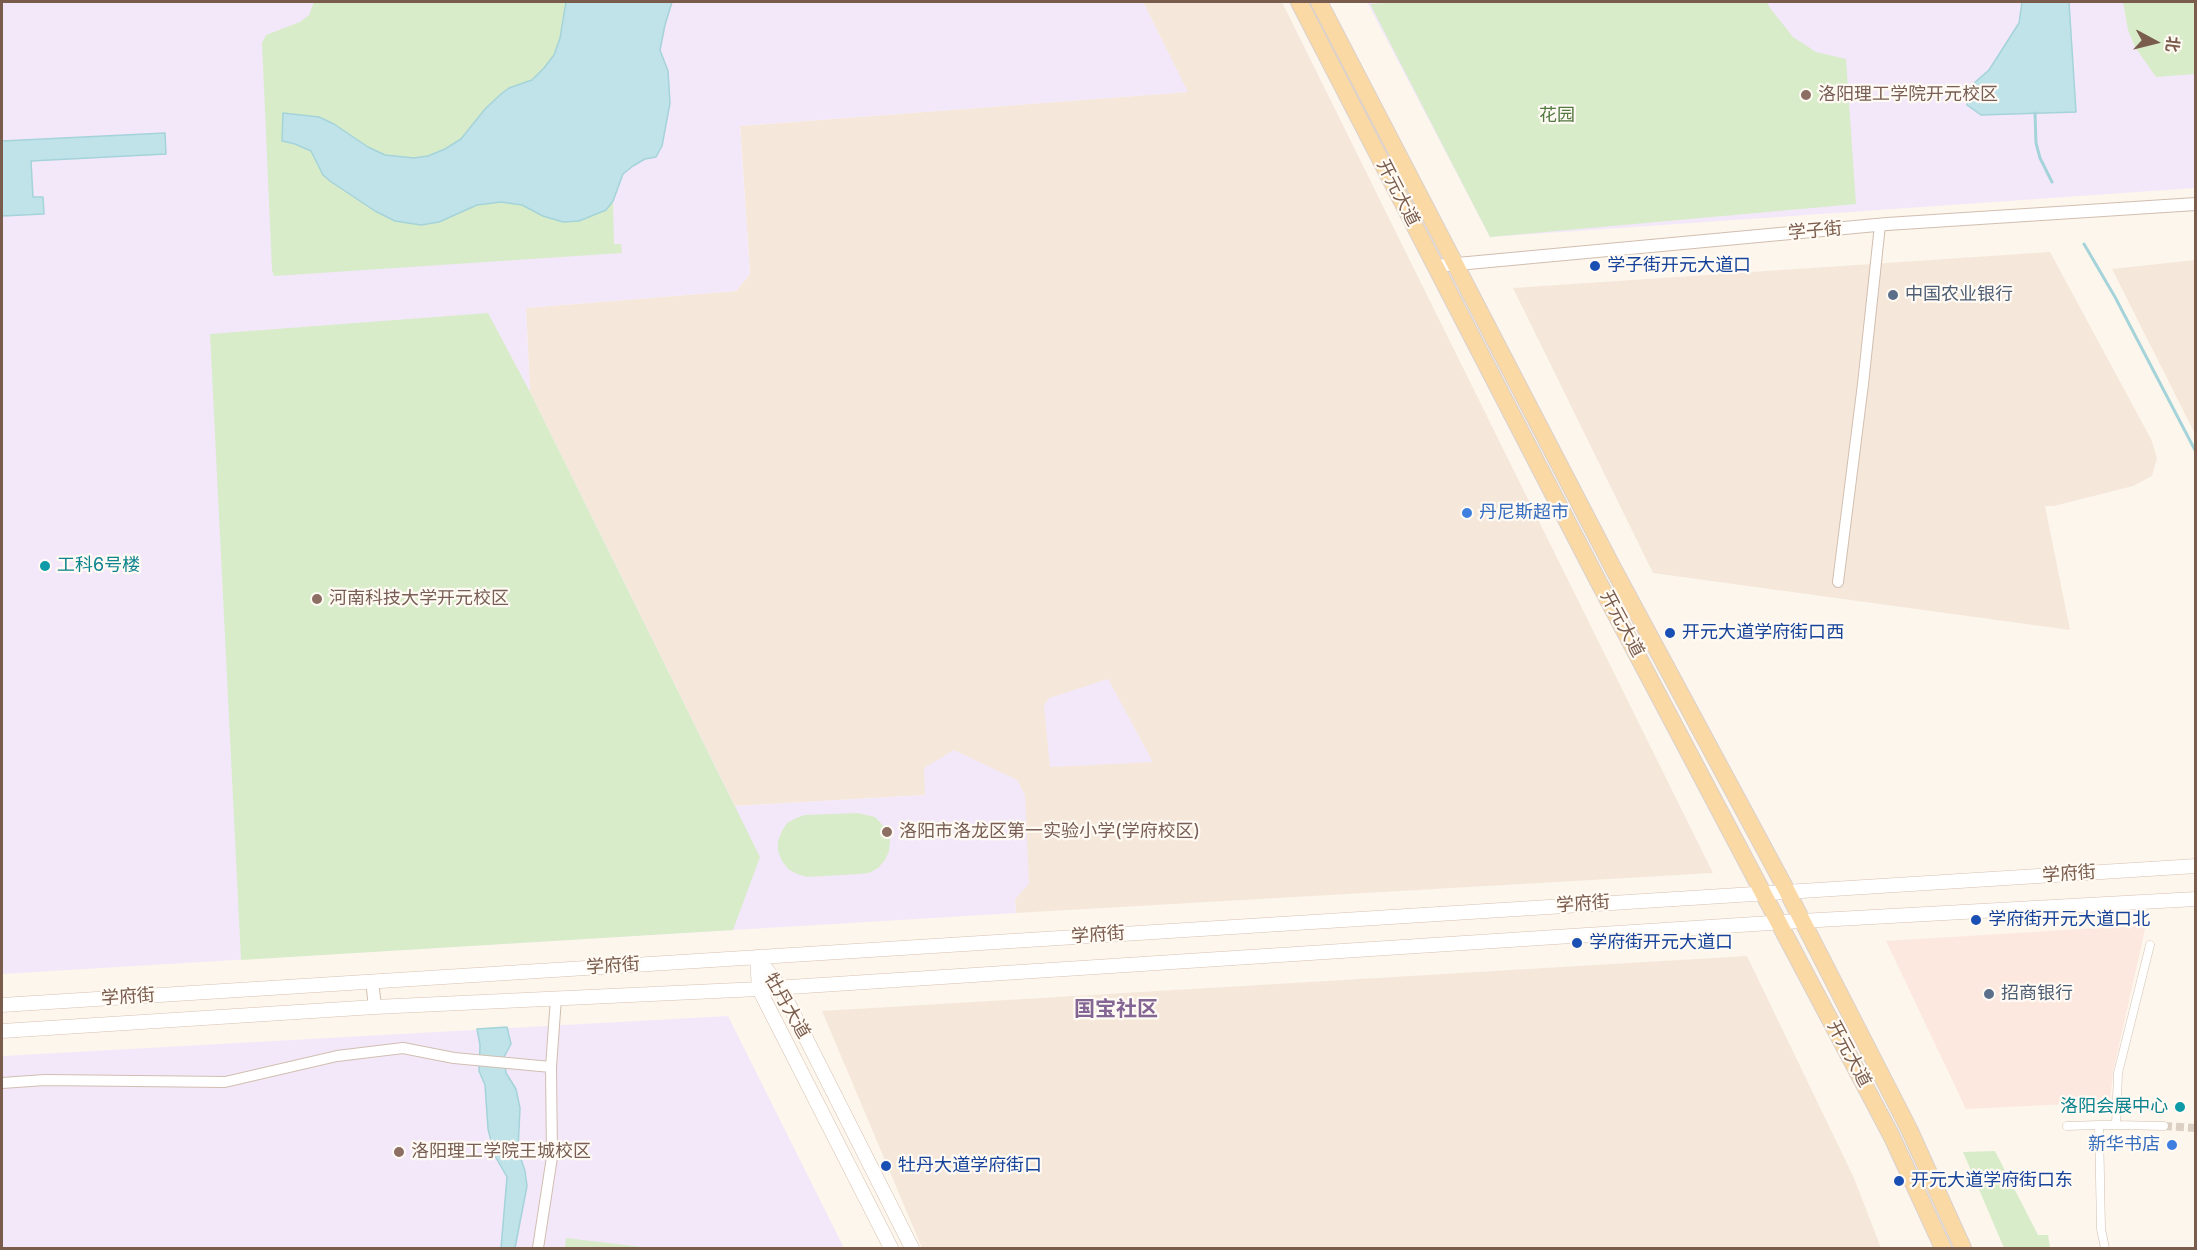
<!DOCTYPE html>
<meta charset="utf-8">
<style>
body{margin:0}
#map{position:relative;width:2197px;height:1250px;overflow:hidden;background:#fdf6ec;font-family:Inter,"Noto Sans SC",sans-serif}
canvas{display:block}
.frame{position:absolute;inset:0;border:3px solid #7a5c4d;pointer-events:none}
.north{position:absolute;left:2125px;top:12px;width:60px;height:60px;-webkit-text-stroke:4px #fffaf3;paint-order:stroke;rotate:97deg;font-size:16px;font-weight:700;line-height:24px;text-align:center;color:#7a5c4d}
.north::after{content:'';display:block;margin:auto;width:21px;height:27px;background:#7a5c4d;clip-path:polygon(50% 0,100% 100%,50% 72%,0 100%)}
</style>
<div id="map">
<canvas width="2197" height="1250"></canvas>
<div class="frame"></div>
<div class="north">北</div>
</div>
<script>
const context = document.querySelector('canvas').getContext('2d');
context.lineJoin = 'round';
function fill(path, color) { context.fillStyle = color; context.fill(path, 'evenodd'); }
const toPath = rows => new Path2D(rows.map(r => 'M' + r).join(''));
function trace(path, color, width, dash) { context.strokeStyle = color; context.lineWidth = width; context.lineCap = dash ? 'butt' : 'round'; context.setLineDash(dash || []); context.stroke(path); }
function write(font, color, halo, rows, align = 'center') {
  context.font = font + ' Inter,"Noto Sans SC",sans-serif'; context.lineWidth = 4.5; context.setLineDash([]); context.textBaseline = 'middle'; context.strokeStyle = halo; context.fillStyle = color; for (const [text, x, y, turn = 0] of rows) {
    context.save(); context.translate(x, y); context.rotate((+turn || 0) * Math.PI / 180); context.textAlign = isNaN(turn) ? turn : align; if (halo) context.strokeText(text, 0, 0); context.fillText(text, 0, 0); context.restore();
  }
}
fill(toPath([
 [1143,2,1282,2,1713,873,1016,913,1015,899,925,795,735,806,530,392,526,308,736,291,750,274,740,126,1187,92],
 [2050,252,2151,439,2157,458,2152,476,2133,486,2054,506,2045,506,2070,630,1653,573,1513,288],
 [2195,260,2196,260,2195,434,2112,269],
 [1747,956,1854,1178,1881,1248,922,1248,822,1011]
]), '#f5e8da');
fill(toPath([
 [2146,925,2113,1072,2110,1102,1966,1109,1886,941]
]), '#fde8e0');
fill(toPath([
 [2,2,1143,2,1188,92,740,126,750,274,736,291,526,308,530,392,735,806,925,795,924,768,954,750,1017,780,1025,795,1029,884,1015,899,1016,913,2,974],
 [1367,2,2195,2,2195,188,1490,237],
 [1108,679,1153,762,1050,767,1044,706,1049,698],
 [728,1016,844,1248,2,1248,2,1056]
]), '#f3e8fa');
fill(toPath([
 [314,2,566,2,560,38,554,55,544,68,532,80,509,88,460,140,445,149,428,156,414,158,385,155,368,147,334,124,319,117,284,113,295,144,311,151,323,175,330,181,375,211,395,221,421,225,439,222,477,205,501,202,522,205,543,216,606,210,613,201,614,244,621,244,622,253,274,276,272,270,262,43,266,35,300,22,309,15],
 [1399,2,1767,2,1770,8,1793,37,1816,52,1846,59,1856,204,1490,237,1370,4],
 [2123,2,2195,2,2195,74,2156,77,2135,47,2128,30],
 [488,313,530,392,760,857,733,930,241,960,210,334],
 [857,813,875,817,888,831,890,841,889,851,885,860,878,868,869,873,859,874,807,877,797,874,788,869,782,861,778,851,778,841,782,831,787,823,796,818,805,815],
 [1995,1151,2038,1235,2048,1235,2050,1248,2004,1248,1963,1152],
 [566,1238,650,1248,565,1248]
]), '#d8ecc9');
const water = toPath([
 [566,2,672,2,665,25,660,50,668,71,670,103,662,146,656,157,645,159,633,166,623,174,613,201,606,210,579,221,563,222,543,216,522,205,501,202,477,205,439,222,421,225,395,221,375,211,330,181,323,175,311,151,295,144,282,141,283,113,319,117,334,124,368,147,385,155,414,158,428,156,445,149,461,139,485,109,501,94,509,88,532,80,544,68,554,55,560,38,566,2],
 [2022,2,2069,2,2076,112,1981,115,1967,105,1966,90,1989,70,2019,23,2022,2],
 [165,133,166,154,31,161,33,197,43,197,44,214,2,216,2,141,165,133],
 [507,1027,511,1044,504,1057,506,1073,516,1089,520,1108,518,1150,525,1171,527,1186,515,1248,501,1248,507,1177,495,1156,488,1129,485,1085,479,1071,480,1045,477,1029,507,1027]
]);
fill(water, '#bfe3e8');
trace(water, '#a5d3da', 1.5);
trace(toPath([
 [2035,113,2036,143,2040,158,2052,182],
 [2084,244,2115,297,2196,452]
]), '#a5d3da', 3);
trace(toPath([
 [2164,1126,2196,1128]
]), '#dcd0c4', 8, [8, 4]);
const pedestrian = toPath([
 [2116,1125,2164,1126],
 [2067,1126,2099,1125],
 [2105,1248,2101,1229,2099,1125,2116,1125,2118,1073,2150,945]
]);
const minor = toPath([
 [1838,582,1863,384,1880,225],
 [2,1083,45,1080,225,1082,337,1056,403,1048,454,1058,551,1067],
 [538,1248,552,1157,551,1067,556,998]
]);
const tertiary = toPath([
 [1436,266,1887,224,2196,204],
 [372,981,375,1007]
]);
const secondary = toPath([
 [757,957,780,987,912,1248],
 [757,957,759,989,891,1248],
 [2,1005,2196,866],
 [2,1031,375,1007,759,989,1801,921,2196,899]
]);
const primary = toPath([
 [1299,2,1596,577,1892,1137,1943,1248],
 [1319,2,1613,568,1787,891,1909,1129,1963,1248]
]);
trace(pedestrian, '#d1beb0', 9);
trace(minor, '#d1beb0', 12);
trace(tertiary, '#d1beb0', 14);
trace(secondary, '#d6c0b0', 15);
trace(primary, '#dad1cd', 18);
trace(pedestrian, '#fff', 8);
trace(minor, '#fff', 10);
trace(tertiary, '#fff', 12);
trace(secondary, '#fff', 14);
trace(primary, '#fbd9a5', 16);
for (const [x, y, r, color] of [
 [1806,95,6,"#8d6e63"],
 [1595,266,6,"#1a4fb4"],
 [1893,295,6,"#5c6f8a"],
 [1467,513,6,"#3f7fe0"],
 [45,566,6,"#0f9aa8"],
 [317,599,6,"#8d6e63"],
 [1670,633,6,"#1a4fb4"],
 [887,832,6,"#8d6e63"],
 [1976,920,6,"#1a4fb4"],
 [1577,943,6,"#1a4fb4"],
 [1989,994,6,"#5c6f8a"],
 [2180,1107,6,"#0f9aa8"],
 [2172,1145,6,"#3f7fe0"],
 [399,1152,6,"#8d6e63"],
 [886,1166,6,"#1a4fb4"],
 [1899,1181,6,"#1a4fb4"]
]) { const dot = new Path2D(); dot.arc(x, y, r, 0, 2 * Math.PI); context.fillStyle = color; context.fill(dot); trace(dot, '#fffaf3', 2); }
write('18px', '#785e54', '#fffaf3', [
 ["洛阳理工学院开元校区",1818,95],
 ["河南科技大学开元校区",329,599],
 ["洛阳市洛龙区第一实验小学(学府校区)",899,832],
 ["洛阳理工学院王城校区",411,1152]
], 'left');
write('18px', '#537a41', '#fffaf3', [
 ["花园",1557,116]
]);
write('18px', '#7a5c4d', '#fffaf3', [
 ["开元大道",1398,193,63],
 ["学子街",1815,231,-5],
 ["开元大道",1622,624,62],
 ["学府街",2069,874,-4],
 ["学府街",1583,904,-4],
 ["学府街",1098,935,-4],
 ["学府街",613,966,-4],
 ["学府街",128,997,-4],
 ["牡丹大道",787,1006,60],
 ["开元大道",1849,1054,62]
]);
write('18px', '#164399', '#fffaf3', [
 ["学子街开元大道口",1607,266],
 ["开元大道学府街口西",1682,633],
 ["学府街开元大道口北",1988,920],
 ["学府街开元大道口",1589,943],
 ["牡丹大道学府街口",898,1166],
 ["开元大道学府街口东",1911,1181]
], 'left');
write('18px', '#4e5e75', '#fffaf3', [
 ["中国农业银行",1905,295],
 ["招商银行",2001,994]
], 'left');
write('18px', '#366cbe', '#fffaf3', [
 ["丹尼斯超市",1479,513],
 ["新华书店",2160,1145,"right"]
], 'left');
write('18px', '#0d838f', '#fffaf3', [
 ["工科6号楼",57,566],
 ["洛阳会展中心",2168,1107,"right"]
], 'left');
write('bold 21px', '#846695', '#fffaf3', [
 ["国宝社区",1116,1010]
]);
</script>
